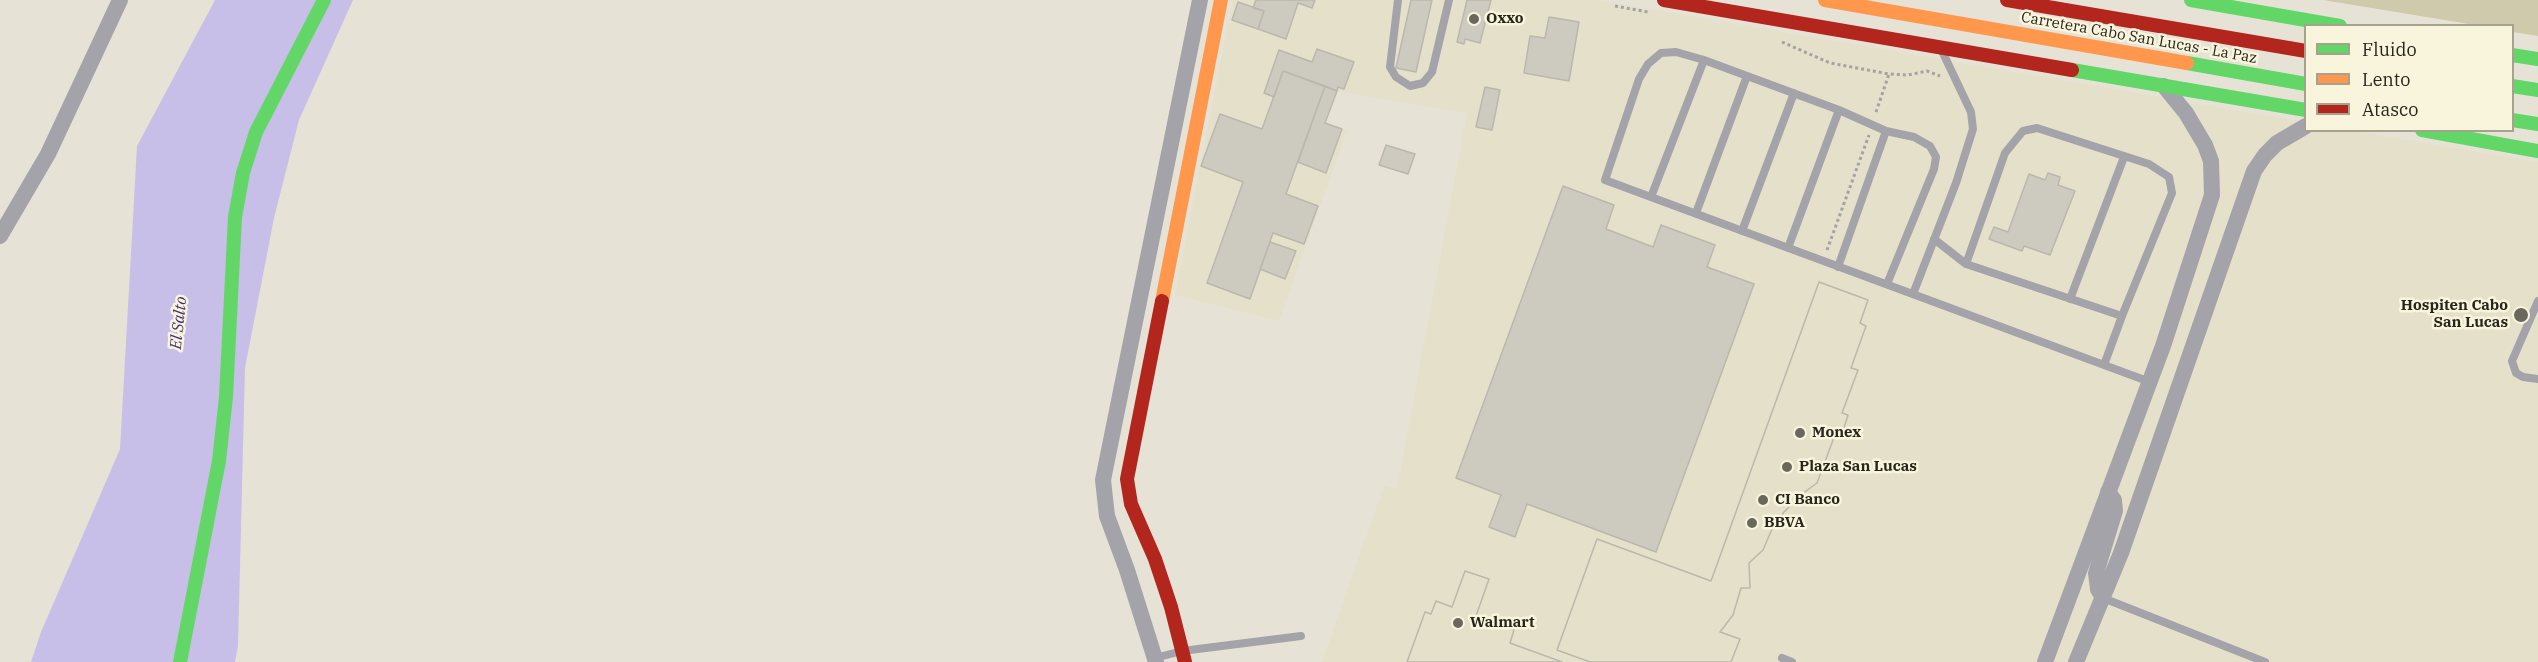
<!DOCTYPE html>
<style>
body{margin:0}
#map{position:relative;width:2538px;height:662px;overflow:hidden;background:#e6e3d6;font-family:"IBM Plex Serif",serif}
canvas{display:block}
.legend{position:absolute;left:2304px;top:24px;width:210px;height:108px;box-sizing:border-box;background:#f9f5dd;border:2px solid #a5a290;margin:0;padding:8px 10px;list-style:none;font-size:18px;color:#27261d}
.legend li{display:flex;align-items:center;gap:12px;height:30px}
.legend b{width:30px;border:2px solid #a5a290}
</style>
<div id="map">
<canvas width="2538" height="662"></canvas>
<ul class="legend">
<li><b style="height:8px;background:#63d668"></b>Fluido</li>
<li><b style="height:8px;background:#ff974d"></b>Lento</li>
<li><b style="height:8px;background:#b3261e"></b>Atasco</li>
</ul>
</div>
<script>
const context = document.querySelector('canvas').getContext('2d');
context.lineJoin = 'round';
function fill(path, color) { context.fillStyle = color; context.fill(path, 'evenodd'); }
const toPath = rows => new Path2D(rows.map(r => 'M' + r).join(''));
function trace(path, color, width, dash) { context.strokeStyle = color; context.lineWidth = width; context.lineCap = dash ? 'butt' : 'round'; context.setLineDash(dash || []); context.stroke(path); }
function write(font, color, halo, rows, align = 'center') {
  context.font = font + ' "IBM Plex Serif",serif'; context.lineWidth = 5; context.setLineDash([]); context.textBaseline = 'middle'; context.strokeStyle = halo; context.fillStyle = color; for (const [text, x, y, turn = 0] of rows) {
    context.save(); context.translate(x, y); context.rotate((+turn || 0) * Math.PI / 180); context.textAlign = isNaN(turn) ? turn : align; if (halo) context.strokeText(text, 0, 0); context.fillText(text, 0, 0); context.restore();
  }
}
fill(toPath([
 [1233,0,1597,0,2305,122,2306,130,2355,131,2538,162,2538,662,1322,662,1384,486,1397,489,1467,113,1337,91,1325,123,1347,131,1279,321,1175,295]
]), '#e5e0c9');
fill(toPath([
 [2323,0,2538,0,2538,36,2513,32,2512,26,2475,25]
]), '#cfcaac');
fill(toPath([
 [215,0,353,0,299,120,274,218,245,368,238,646,235,662,31,662,41,632,120,449,137,146]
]), '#c7bfe7');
const building = toPath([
 [1256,0,1315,0,1312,8,1298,3,1286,39,1258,29,1264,11,1253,8,1256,0],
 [1411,0,1432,0,1416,72,1396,68,1411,0],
 [1467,0,1491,0,1480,43,1465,39,1464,44,1457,42,1467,0],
 [1238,2,1264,11,1258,29,1232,20,1238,2],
 [1549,17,1579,22,1569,81,1524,73,1530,36,1545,38,1549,17],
 [1317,49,1354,62,1344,89,1338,87,1337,91,1283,71,1274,97,1264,93,1279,50,1312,62,1317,49],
 [1283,71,1325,86,1286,194,1318,206,1304,244,1273,233,1250,299,1207,283,1243,182,1201,166,1220,114,1262,129,1283,71],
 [1325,86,1337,91,1325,123,1342,129,1326,173,1298,162,1325,86],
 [1485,87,1500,90,1492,130,1476,127,1485,87],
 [1386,145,1415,154,1408,174,1379,165,1386,145],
 [2048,173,2060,177,2058,185,2075,191,2050,255,2024,246,2022,251,1989,239,1994,227,2008,232,2029,174,2045,180,2048,173],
 [1563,186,1614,205,1606,229,1653,247,1661,225,1715,245,1707,267,1754,284,1656,552,1527,504,1515,537,1489,527,1501,495,1456,478,1563,186],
 [1270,242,1296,251,1285,279,1260,269,1270,242],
 [1819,282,1868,300,1860,323,1866,326,1851,368,1858,370,1842,413,1848,415,1842,434,1836,432,1817,483,1802,494,1784,512,1772,529,1763,550,1749,563,1750,588,1741,588,1733,615,1720,632,1740,639,1731,662,1590,662,1557,650,1597,539,1711,581,1819,282],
 [1819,282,1868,300,1860,323,1866,326,1851,368,1858,370,1842,413,1848,415,1842,434,1836,432,1817,483,1802,494,1784,512,1772,529,1763,550,1749,563,1750,588,1741,588,1733,615,1720,632,1740,639,1731,662,1590,662,1557,650,1597,539,1711,581,1819,282],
 [1465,571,1489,579,1476,616,1514,630,1510,643,1562,662,1407,662,1425,612,1431,614,1436,601,1452,607,1465,571],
 [1465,571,1489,579,1476,616,1514,630,1510,643,1562,662,1407,662,1425,612,1431,614,1436,601,1452,607,1465,571]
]);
fill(building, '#cdcac0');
trace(building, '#bab8ad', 1.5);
trace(toPath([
 [1615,6,1648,12],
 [1782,42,1830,63,1889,74],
 [1876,112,1889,74,1908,75,1927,71,1940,76],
 [1827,250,1869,135]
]), '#a4a2a3', 3, [3, 3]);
trace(toPath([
 [1398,0,1390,67,1396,77,1410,86,1423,83,1432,72,1449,0],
 [1651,197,1704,60],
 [1696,213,1747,76],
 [1742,231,1794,93],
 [1934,239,1966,264,2122,316,2104,365],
 [1788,248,1839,110],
 [1966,264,2005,153,2023,131,2037,128,2149,164,2169,177,2172,193,2122,316],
 [1838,267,1886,131],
 [1887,284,1934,169,1936,157,1930,146,1914,137,1886,131,1839,110,1704,60,1676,52,1661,53,1648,64,1639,79,1605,180,2150,382],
 [1913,294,1956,183,1973,129,1971,112,1942,51],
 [2070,299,2124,157],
 [2538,301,2512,361,2516,373,2523,377,2538,379],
 [2103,598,2265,662],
 [1155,658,1182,651,1301,636],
 [1782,658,1792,662]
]), '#a5a3aa', 8);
trace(toPath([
 [0,236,48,154,120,0],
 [2103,598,2098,589,2096,573,2115,511,2114,500,2108,492],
 [1156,662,1127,570,1107,516,1103,480,1200,0],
 [2045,662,2163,346,2212,195,2211,161,2205,145,2186,113,2164,86],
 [2076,662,2121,553,2254,171,2265,155,2277,143,2306,126]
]), '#a5a3aa', 16);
trace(toPath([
 [2191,0,2340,26],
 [2512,55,2538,59],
 [2187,63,2306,84],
 [2072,70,2306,110],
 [2512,86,2538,90],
 [2512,120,2538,124],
 [2422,130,2538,151],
 [180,662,219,461,226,397,235,217,243,173,256,132,324,0]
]), '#63d668', 14);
trace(toPath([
 [1825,0,2187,63],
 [1162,301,1221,0]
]), '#ff974d', 14);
trace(toPath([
 [1664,0,2072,70],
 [2007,0,2306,51],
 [1162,301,1127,479,1131,504,1155,559,1171,607,1185,662]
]), '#b3261e', 14);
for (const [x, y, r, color] of [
 [1474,19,6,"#6a685e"],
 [2521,315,8,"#6a685e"],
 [1800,433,6,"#6a685e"],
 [1787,467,6,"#6a685e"],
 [1763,500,6,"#6a685e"],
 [1752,523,6,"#6a685e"],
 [1458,623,6,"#6a685e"]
]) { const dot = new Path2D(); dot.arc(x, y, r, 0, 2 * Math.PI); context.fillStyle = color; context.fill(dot); trace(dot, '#f9f5dd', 2); }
write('bold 15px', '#27261d', '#f9f5dd', [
 ["Oxxo",1486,19],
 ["Hospiten Cabo",2508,306,"right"],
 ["San Lucas",2508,323,"right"],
 ["Monex",1812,433],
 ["Plaza San Lucas",1799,467],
 ["CI Banco",1775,500],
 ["BBVA",1764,523],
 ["Walmart",1470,623]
], 'left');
write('15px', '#27261d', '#f9f5dd', [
 ["Carretera Cabo San Lucas - La Paz",2139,38,10]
]);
write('italic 16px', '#422d77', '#f9f5dd', [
 ["El Salto",179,323,-84]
]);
</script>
